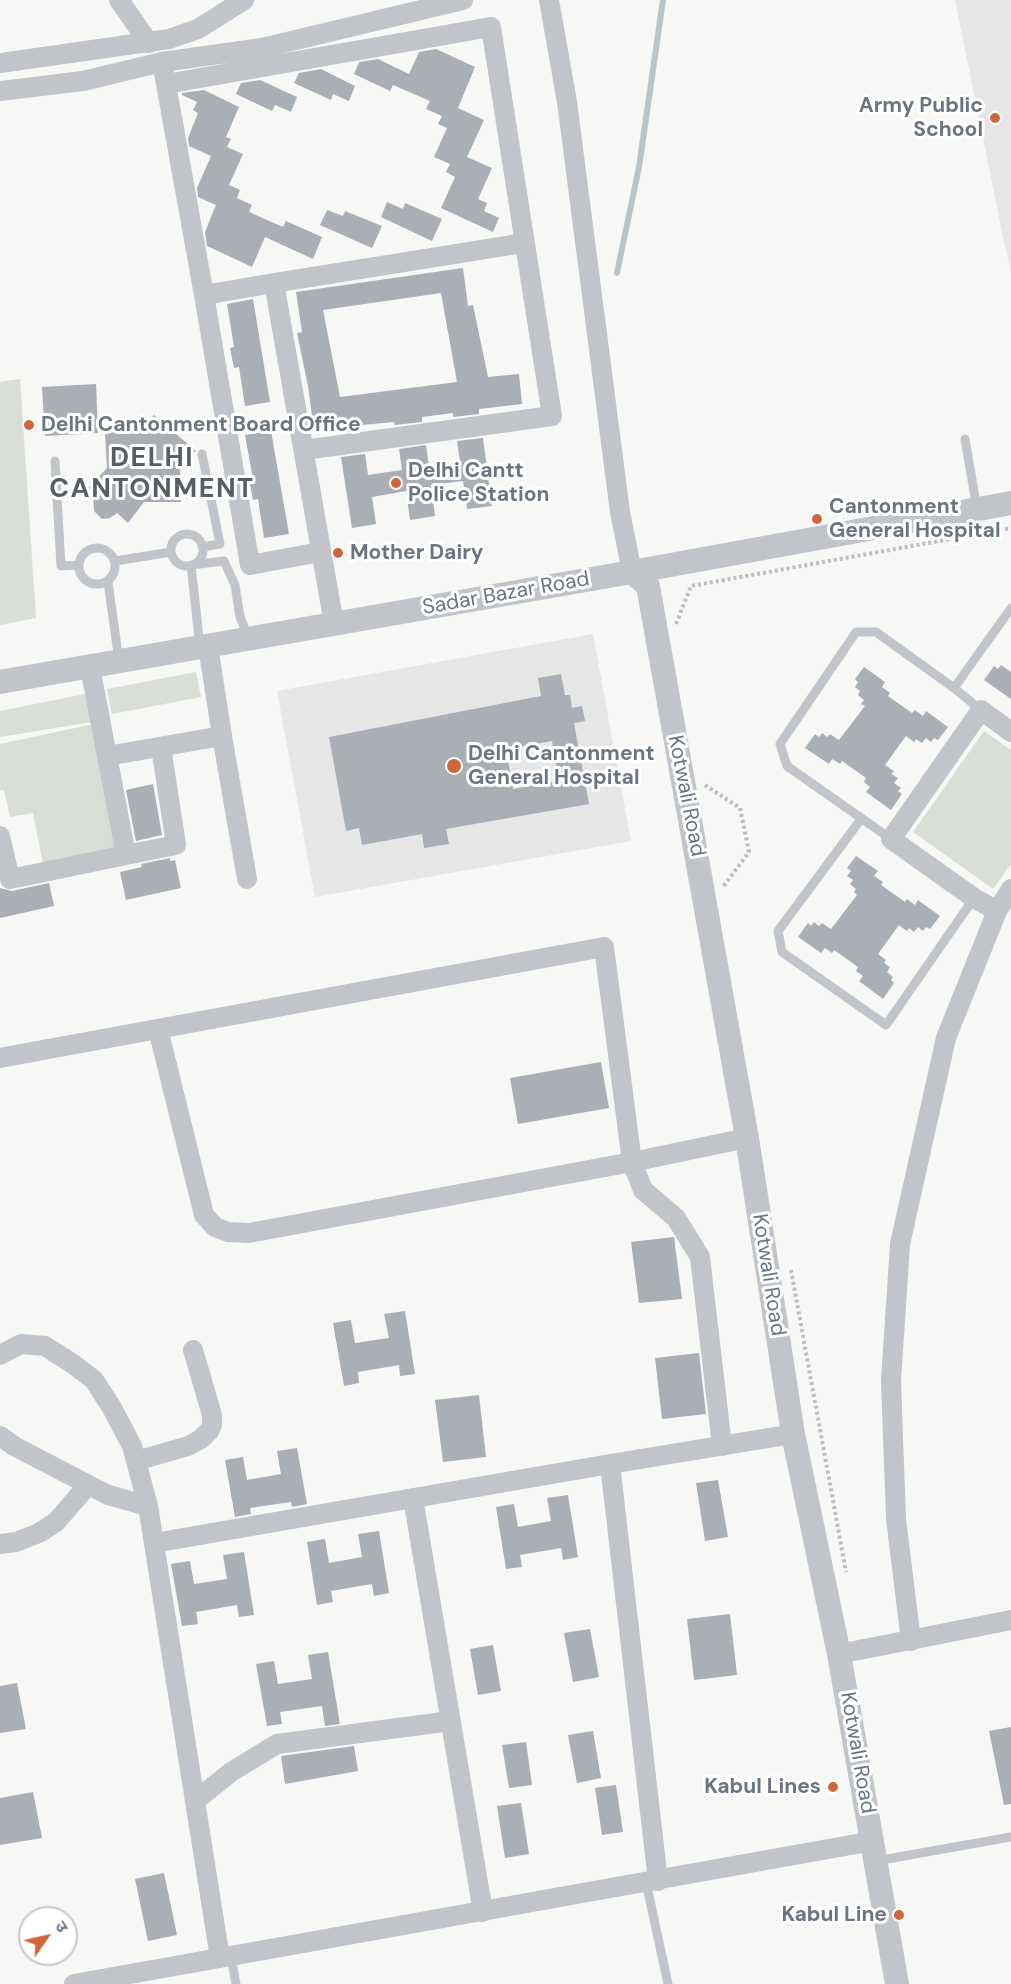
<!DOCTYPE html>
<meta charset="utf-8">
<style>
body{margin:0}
#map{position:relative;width:1011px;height:1984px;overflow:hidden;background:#f7f7f5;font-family:"DM Sans","Noto Sans Devanagari",sans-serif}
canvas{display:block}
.north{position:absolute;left:18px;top:1906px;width:60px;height:60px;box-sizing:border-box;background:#fff;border:2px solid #c3c8cd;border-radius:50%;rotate:56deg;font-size:16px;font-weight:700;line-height:24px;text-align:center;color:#697682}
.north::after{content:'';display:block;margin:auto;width:21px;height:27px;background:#cf663c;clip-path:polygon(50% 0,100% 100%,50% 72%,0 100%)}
</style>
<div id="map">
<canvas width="1011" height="1984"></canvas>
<div class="north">उ</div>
</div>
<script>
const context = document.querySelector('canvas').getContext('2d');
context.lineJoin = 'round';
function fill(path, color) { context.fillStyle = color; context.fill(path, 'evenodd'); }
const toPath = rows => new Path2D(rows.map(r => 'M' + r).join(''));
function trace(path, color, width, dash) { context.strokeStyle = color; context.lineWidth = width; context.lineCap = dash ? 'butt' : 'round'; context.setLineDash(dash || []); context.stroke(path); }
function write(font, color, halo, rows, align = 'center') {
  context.font = font + ' "DM Sans",sans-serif'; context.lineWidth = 6; context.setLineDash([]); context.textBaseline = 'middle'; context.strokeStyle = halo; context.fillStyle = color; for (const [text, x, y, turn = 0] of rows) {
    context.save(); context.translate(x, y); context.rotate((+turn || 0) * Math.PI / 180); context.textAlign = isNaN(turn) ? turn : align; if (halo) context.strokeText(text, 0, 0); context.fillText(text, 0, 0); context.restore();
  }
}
fill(toPath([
 [955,0,1011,0,1011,271,1003,237],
 [593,634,631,841,315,897,277,691]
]), '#e5e6e5');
fill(toPath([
 [20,379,36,618,0,625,0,382],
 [196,672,201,697,112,714,107,689],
 [85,694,92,722,0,737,0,711],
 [94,724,119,849,43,864,33,813,10,817,4,790,0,790,0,744],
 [984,731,1011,750,1011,864,993,889,913,832]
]), '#d8ddd6');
trace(toPath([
 [617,273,639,167,663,0]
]), '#bac3c7', 6);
fill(toPath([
 [436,49,475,67,458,108,484,120,467,157,492,168,478,199,487,203,484,211,499,218,493,232,441,208,455,177,446,172,450,164,434,157,447,128,438,124,442,116,426,109,430,101,393,85,390,91,354,74,359,62,378,59,409,74,419,52],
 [321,69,355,86,349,101,333,94,331,100,294,83,299,73],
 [260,80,297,97,291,112,275,105,272,111,236,94,241,83],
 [204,90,239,107,226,137,231,139,227,147,243,154,229,185,240,190,237,198,252,205,249,212,283,227,286,221,322,237,313,259,265,237,252,267,207,246,205,232,216,205,198,197,197,188,211,156,189,146,188,138,198,113,193,110,197,102,182,95,182,93],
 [387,202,403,209,405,203,442,219,432,241,381,217],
 [327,210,343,216,345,211,382,226,372,248,320,225],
 [463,268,468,306,473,305,488,377,519,374,522,404,479,409,479,414,453,417,453,413,422,417,422,422,395,425,394,422,362,425,362,430,337,433,336,428,314,430,308,386,297,333,302,332,296,292],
 [441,293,457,382,340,397,323,310],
 [253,299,270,402,245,406,239,367,234,368,230,348,234,347,227,304],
 [96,384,98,433,45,436,42,387],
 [154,415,196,451,180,465,181,502,144,502,128,523,117,513,110,518,102,519,94,511,93,492,88,488,107,468,105,433,140,429],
 [271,431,289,534,264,538,258,499,253,500,249,479,253,479,245,435],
 [483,438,492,506,467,509,463,481,431,485,435,516,410,520,406,491,372,497,376,524,352,528,341,457,365,454,368,475,402,470,399,449,426,445,429,467,460,462,457,441],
 [1001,665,1011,672,1011,699,984,680,994,666,998,669],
 [864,667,885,682,882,687,890,693,888,696,912,713,915,710,923,716,926,711,948,727,938,740,934,738,931,742,926,738,922,743,916,739,914,742,906,736,885,765,894,771,891,774,898,778,894,783,901,788,898,791,902,794,891,810,866,792,870,787,864,782,866,778,842,761,840,764,832,759,829,764,805,748,815,734,819,737,822,733,827,737,830,734,839,740,865,706,861,704,864,700,858,695,860,691,855,687,858,682,855,679],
 [561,674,565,695,570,695,572,708,582,706,585,721,574,723,589,804,446,829,449,844,424,848,422,834,362,845,359,828,346,831,329,737,541,696,538,678],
 [552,741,559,781,513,789,506,749],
 [153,784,162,835,136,841,126,790],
 [856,856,878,871,874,876,883,882,881,885,905,902,907,899,915,905,918,900,940,916,930,929,926,927,923,931,918,927,914,932,909,928,907,931,899,925,878,954,886,960,884,963,890,967,887,972,893,977,891,980,894,983,883,999,859,981,863,976,856,971,858,967,834,950,832,953,825,948,821,953,798,937,808,923,811,926,814,922,819,926,822,923,831,929,857,895,854,892,856,889,850,884,853,880,847,876,851,871,847,868],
 [170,858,170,861,175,860,181,888,126,900,120,872,142,867,141,864],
 [49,883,54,906,0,918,0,888,12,891],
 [601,1062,609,1108,518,1124,510,1078],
 [674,1237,682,1299,639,1303,631,1242],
 [405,1311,415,1374,400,1376,399,1365,358,1372,359,1383,344,1386,333,1323,351,1320,355,1343,389,1338,384,1314],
 [699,1353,706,1414,662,1419,655,1358],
 [479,1395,486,1457,443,1462,435,1400],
 [297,1448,307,1504,292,1507,291,1502,250,1508,251,1514,235,1517,225,1460,243,1457,247,1480,281,1474,277,1451],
 [718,1480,728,1537,705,1541,696,1483],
 [568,1495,578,1557,563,1560,561,1548,520,1555,522,1567,506,1569,496,1507,514,1504,518,1527,551,1521,547,1498],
 [379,1531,389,1593,374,1596,372,1584,331,1591,333,1602,317,1605,307,1542,325,1539,329,1563,362,1557,358,1534],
 [244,1552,254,1615,239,1617,237,1605,196,1612,198,1624,182,1626,171,1564,190,1561,194,1584,227,1579,223,1555],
 [730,1614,737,1675,694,1680,687,1619],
 [590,1629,599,1677,573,1682,564,1633],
 [493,1645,501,1691,478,1695,470,1649],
 [328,1652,340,1724,325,1726,322,1706,280,1712,282,1724,267,1726,256,1664,274,1661,278,1684,312,1679,308,1655],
 [17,1683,26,1729,0,1733,0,1686],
 [1011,1727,1011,1804,1004,1805,989,1731],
 [593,1731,601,1778,577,1783,568,1735],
 [526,1742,532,1785,509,1788,502,1745],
 [354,1746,358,1771,285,1784,281,1756],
 [616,1785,623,1832,602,1835,595,1788],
 [33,1792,42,1838,0,1845,0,1798],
 [521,1803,529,1854,505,1858,497,1806],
 [164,1873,177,1935,148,1941,135,1879]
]), '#a9afb4');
trace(toPath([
 [676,624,691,586,1011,528],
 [705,785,740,808,749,852,723,887],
 [791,1270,846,1572]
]), '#bbbdc0', 4, [3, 3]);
trace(toPath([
 [965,439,977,509],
 [202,454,220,544,202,547],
 [55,461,61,566,79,565],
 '171 550a16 16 0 1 1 32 0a16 16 0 1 1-32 0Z',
 '79 566a18 18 0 1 1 36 0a18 18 0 1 1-36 0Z',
 [115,561,171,552],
 [108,582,119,661],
 [200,647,191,565,224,561,235,585,240,617,248,636],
 [954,688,1011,608],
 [861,819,778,931,782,952,886,1025,974,898],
 [891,839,787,766,780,744,856,632,876,632,954,688,981,710],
 [876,1861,1011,1837],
 [646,1882,668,1984],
 [231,1956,236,1984]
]), '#c1c4c8', 9);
trace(toPath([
 [119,0,149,43],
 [549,0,567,102,620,512,632,572],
 [162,62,204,295,274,283,334,624],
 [0,63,169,39,198,29,244,0],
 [166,84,491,27,552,416,304,450],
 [0,91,83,81,162,62,262,48,463,0],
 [274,283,524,243],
 [204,295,250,565,320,552],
 [222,736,247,879],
 [107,756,222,736,208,646],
 [0,836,10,879,126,855,90,667],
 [126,855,176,845,161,747],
 [997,911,974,898,891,839,981,710,1011,732],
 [158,1029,204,1215,215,1227,228,1232,249,1233,632,1162,747,1138],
 [0,1058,604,947,632,1162,643,1190,676,1218,700,1257,722,1446],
 [0,1355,21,1344,45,1346,73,1364,94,1380,112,1408,132,1446,148,1506,220,1958],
 [0,1436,14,1446,108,1495,148,1506],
 [136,1461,188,1446,201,1439,209,1431,212,1425,212,1415,193,1350],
 [610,1464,793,1434],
 [413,1498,483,1912],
 [154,1543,610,1464,658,1881],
 [0,1544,16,1542,39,1533,56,1522,88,1485],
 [911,1641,896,1519,891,1381,900,1244,946,1038,997,911,1011,889],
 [839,1654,1011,1620],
 [195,1801,231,1772,277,1744,451,1721],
 [74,1984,873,1841]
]), '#c1c4c8', 20);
trace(toPath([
 [632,572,648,586,747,1138,793,1434,839,1654,897,1984],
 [0,682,632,572,1011,503]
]), '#c1c4c8', 24);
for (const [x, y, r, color] of [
 [995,118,6,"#cf663c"],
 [29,425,6,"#cf663c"],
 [396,483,6,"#cf663c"],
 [817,519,6,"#cf663c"],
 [338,553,6,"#cf663c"],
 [454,766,8,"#cf663c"],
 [833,1787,6,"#cf663c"],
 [899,1915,6,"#cf663c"]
]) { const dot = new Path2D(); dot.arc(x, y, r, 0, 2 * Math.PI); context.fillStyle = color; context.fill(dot); trace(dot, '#fff', 2); }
write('bold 21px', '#697682', '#fff', [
 ["Army Public",983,106,"right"],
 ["School",983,130,"right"],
 ["Delhi Cantonment Board Office",41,425],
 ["Delhi Cantt",408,471],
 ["Police Station",408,495],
 ["Cantonment",829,507],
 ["General Hospital",829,531],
 ["Mother Dairy",350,553],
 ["Delhi Cantonment",468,754],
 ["General Hospital",468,778],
 ["Kabul Lines",821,1787,"right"],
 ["Kabul Line",887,1915,"right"]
], 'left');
write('21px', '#697682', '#fff', [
 ["Sadar Bazar Road",506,594,-10],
 ["Kotwali Road",686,796,79],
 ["Kotwali Road",768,1275,81],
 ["Kotwali Road",857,1753,80]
]);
context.letterSpacing = '1.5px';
write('bold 27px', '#565f68', '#fff', [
 ["DELHI",152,459],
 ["CANTONMENT",152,490]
]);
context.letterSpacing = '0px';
</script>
